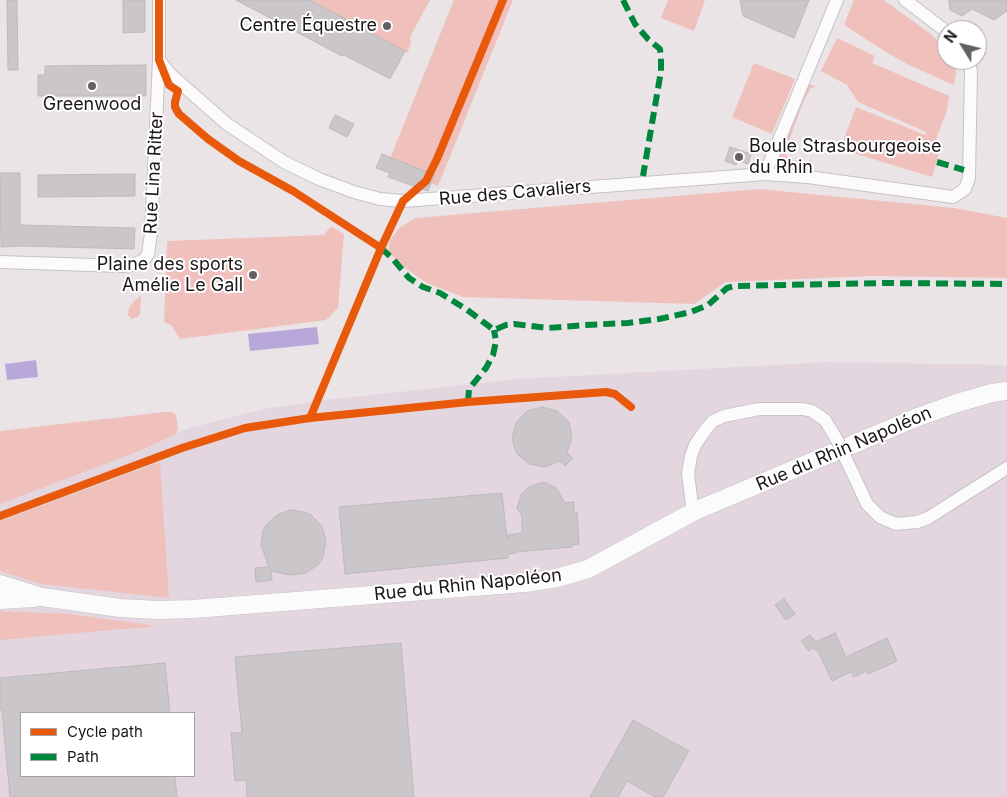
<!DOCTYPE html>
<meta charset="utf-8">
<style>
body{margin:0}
#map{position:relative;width:1007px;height:797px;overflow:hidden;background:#eae4e7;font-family:Inter,sans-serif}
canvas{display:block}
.legend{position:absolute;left:20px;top:712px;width:175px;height:65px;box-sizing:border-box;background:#fff;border:1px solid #a4a2a3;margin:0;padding:6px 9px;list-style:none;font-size:15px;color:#1c171a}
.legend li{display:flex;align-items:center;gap:10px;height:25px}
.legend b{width:25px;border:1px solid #a4a2a3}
.north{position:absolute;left:937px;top:20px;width:50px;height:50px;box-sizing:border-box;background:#fff;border:1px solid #a4a2a3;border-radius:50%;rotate:306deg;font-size:14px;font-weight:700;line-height:20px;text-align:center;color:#1c171a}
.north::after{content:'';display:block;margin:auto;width:18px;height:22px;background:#645f62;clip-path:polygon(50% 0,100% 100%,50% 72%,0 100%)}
</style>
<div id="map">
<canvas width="1007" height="797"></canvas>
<ul class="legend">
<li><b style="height:6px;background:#e8590c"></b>Cycle path</li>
<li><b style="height:6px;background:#00873e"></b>Path</li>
</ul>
<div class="north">N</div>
</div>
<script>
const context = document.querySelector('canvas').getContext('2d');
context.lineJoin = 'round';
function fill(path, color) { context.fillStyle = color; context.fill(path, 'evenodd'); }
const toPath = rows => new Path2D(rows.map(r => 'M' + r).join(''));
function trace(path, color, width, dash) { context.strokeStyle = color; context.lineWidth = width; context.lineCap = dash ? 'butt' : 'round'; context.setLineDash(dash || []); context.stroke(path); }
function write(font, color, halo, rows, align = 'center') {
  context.font = font + ' Inter,sans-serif'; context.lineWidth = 4; context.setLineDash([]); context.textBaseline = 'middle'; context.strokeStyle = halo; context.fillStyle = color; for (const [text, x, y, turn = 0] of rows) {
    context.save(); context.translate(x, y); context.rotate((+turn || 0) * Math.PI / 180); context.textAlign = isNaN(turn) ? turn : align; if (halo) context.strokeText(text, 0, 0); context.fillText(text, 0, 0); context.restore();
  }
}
fill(toPath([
 [829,362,1007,365,1007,797,0,797,0,498,190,428,264,409,325,400,518,379],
 [21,713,194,713,194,776,21,776]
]), '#e4d6de');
fill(toPath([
 [310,0,430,0,410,37,411,44,407,53],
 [454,0,513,0,438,186,387,166],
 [668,0,705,0,694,31,661,18],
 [854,0,884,0,932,35,947,50,947,60,954,61,956,73,954,85,913,67,889,54,844,25],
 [837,38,875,56,872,63,949,96,947,111,936,139,942,143,932,177,840,149,856,107,925,135,926,132,858,102,847,85,821,71],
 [754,63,795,79,772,134,732,117],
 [808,83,816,87,811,88,804,100,789,141,786,155,791,160,805,163,812,159,809,169,785,165,782,161,780,155,780,150],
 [759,189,954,208,1007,218,1007,278,872,276,726,282,694,304,463,297,427,283,405,268,388,251,390,240,399,228,416,218],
 [331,226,344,234,338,308,326,320,180,339,171,325,164,322,167,241,324,235],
 [141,296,140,315,137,317,132,319,128,315,129,308,135,300],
 [165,412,172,412,176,415,178,430,174,435,139,451,0,504,0,431],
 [160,462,169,598,41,584,0,571,0,521],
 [0,611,69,614,157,626,0,640]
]), '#f0c0bc');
fill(toPath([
 [317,327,319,344,250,351,248,334],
 [36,360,38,377,7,380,5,364]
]), '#b8a8da');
const building = toPath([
 [7,0,17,0,18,70,8,70,7,0],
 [123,0,145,0,145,32,123,33,123,0],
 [236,0,310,0,405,51,390,79,344,55,342,56,236,0],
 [740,0,809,0,794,38,743,16,740,0],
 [949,0,1007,0,1007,11,994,20,972,9,962,16,950,10,949,0],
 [146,65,146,96,38,96,38,75,45,75,45,66,146,65],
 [335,115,354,124,347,137,329,128,335,115],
 [730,147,751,154,748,164,738,160,736,165,725,161,730,147],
 [382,154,434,175,428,191,388,177,390,173,376,168,382,154],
 [0,173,20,173,20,225,135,228,134,249,21,246,1,247,0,173],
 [135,174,135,196,38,197,38,175,135,174],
 [542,407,557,411,569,422,572,438,567,453,573,458,565,466,560,461,545,467,529,464,517,454,514,446,512,438,516,423,527,411,542,407],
 [540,483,546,483,556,488,565,503,574,502,574,513,577,512,579,544,572,545,572,547,516,552,516,553,508,554,508,558,345,574,339,507,502,493,507,539,508,535,522,533,522,516,517,508,521,495,529,487,540,483],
 [290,510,304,512,311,515,322,526,326,541,323,557,319,564,306,573,290,575,271,571,272,580,256,582,255,568,269,567,261,545,263,531,266,525,277,515,290,510],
 [784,599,795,614,786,620,775,605,784,599],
 [835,633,846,657,887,638,897,661,868,674,867,671,854,677,851,672,832,681,818,651,816,651,813,648,809,651,801,641,810,635,816,642,835,633],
 [401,643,414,797,247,797,246,780,235,781,231,733,242,733,235,657,401,643],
 [165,663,170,713,21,713,21,776,175,776,177,797,10,797,2,710,0,710,0,678,165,663],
 [633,720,689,751,663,797,655,797,627,781,618,797,590,797,633,720]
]);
fill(building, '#cac6c9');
trace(building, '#bdb9bc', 1);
const street = toPath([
 [905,0,947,32],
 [159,60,170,74,227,124,284,162,319,179,354,192,380,199,403,201,765,174,808,177,953,197,965,189,969,178,971,71,968,60],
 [765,174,837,0],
 [0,262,121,266,133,265,144,260,148,254,151,233,159,60,159,0],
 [861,491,867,504,880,517,896,524,917,522,928,518,1007,468],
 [695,511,692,505,688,474,691,456,695,445,706,429,713,421,724,416,759,409,803,409,812,411,825,420,837,440]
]);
const secondary = toPath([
 [0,584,42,597,120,608,159,610,193,609,525,583,557,578,588,569,695,511,918,417,957,403,992,393,1007,391],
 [0,600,34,598]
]);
trace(street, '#c7c2c5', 14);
trace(secondary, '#c7c2c5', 19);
trace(street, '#fcfbfb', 12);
trace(secondary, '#fcfbfb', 18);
const streetBridge = toPath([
 [837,440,861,491]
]);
trace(streetBridge, '#c7c2c5', 14, []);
trace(streetBridge, '#fcfbfb', 12);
trace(toPath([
 [623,0,635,24,648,39,660,49,661,57,661,71,643,176],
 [937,162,964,170],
 [381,248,393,259,409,278,423,287,440,293,466,309,494,330,506,325,514,324,548,328,584,325,628,323,659,319,691,312,708,305,727,288,735,286,884,283,1007,284],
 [468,402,469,389,486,368,493,355,496,341,494,330]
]), '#00873e', 6, [12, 6]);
trace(toPath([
 [159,0,159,60,169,85,178,91,175,102,175,107,179,114,208,139,239,161,293,191,381,248],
 [310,418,381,248,403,201,426,181,437,159,503,0],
 [0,516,182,448,245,428,310,418,468,402,606,392,615,394,631,407]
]), '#e8590c', 8);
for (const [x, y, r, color] of [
 [387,26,5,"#645f62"],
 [92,86,5,"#645f62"],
 [739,157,5,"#645f62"],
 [253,275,5,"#645f62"]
]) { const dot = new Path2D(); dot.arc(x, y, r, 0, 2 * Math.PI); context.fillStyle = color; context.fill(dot); trace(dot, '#fff', 2); }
write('18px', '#1c171a', '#fff', [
 ["Centre Équestre",377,26],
 ["Greenwood",92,105,"center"],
 ["Boule Strasbourgeoise",749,147,"left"],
 ["du Rhin",749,168,"left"],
 ["Plaine des sports",243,265],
 ["Amélie Le Gall",243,286]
], 'right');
write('18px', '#1c171a', '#fff', [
 ["Rue Lina Ritter",154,173,-87],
 ["Rue des Cavaliers",515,193,-5],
 ["Rue du Rhin Napoléon",844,449,-23],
 ["Rue du Rhin Napoléon",468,585,-6]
]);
</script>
